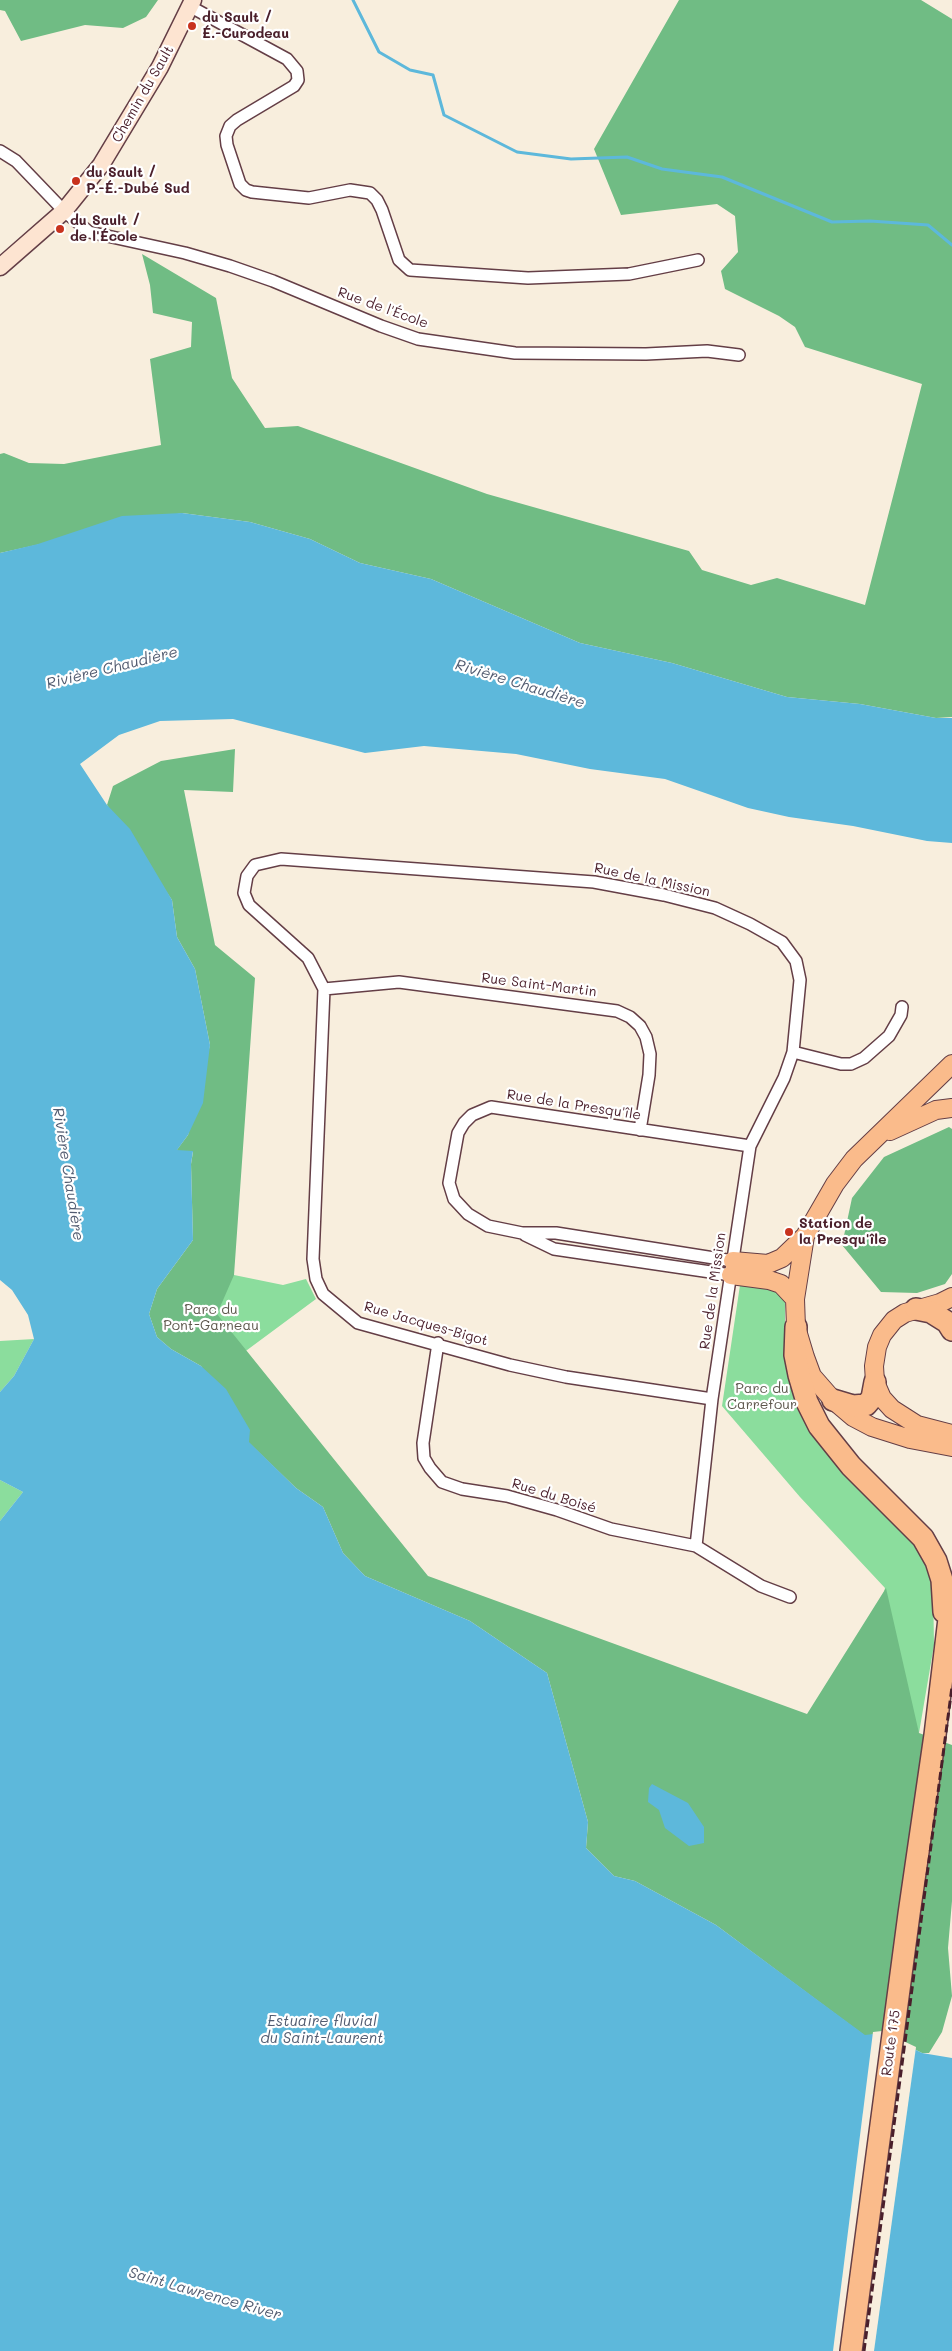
<!DOCTYPE html>
<meta charset="utf-8">
<style>
body{margin:0}
canvas{display:block;background:#f8eedd}
</style>
<canvas width="952" height="2351"></canvas>
<script>
const context = document.querySelector('canvas').getContext('2d');
context.lineJoin = 'round';
function fill(path, color) { context.fillStyle = color; context.fill(path, 'evenodd'); }
const toPath = rows => new Path2D(rows.map(r => 'M' + r).join(''));
function trace(path, color, width, dash) { context.strokeStyle = color; context.lineWidth = width; context.lineCap = dash ? 'butt' : 'round'; context.setLineDash(dash || []); context.stroke(path); }
function write(font, color, halo, rows, align = 'center') {
  context.font = font + ' Mali,sans-serif'; context.lineWidth = 4.5; context.setLineDash([]); context.textBaseline = 'middle'; context.strokeStyle = halo; context.fillStyle = color; for (const [text, x, y, turn = 0] of rows) {
    context.save(); context.translate(x, y); context.rotate((+turn || 0) * Math.PI / 180); context.textAlign = isNaN(turn) ? turn : align; if (halo) context.strokeText(text, 0, 0); context.fillText(text, 0, 0); context.restore();
  }
}
fill(toPath([
 [234,1275,283,1285,306,1279,316,1299,212,1376,157,1289],
 [768,1283,785,1297,785,1326,788,1355,796,1384,914,1539,933,1582,934,1645,919,1733,869,1653,885,1588,800,1497,722,1406,740,1285],
 [34,1339,14,1376,0,1392,0,1341],
 [0,1480,23,1492,0,1521]
]), '#8bdd9d');
fill(toPath([
 [0,0,158,0,146,17,123,28,85,25,21,41,5,11,0,10],
 [679,0,921,0,952,19,952,717,936,718,860,704,787,697,672,663,580,643,431,579,360,563,310,539,250,522,182,513,0,553,0,454,4,453,29,463,64,464,161,445,150,359,191,347,192,322,153,313,150,285,142,254,216,298,232,378,265,428,298,426,487,494,689,551,702,570,751,585,777,578,865,605,922,384,805,347,795,327,779,316,725,289,721,271,738,252,735,216,717,204,621,215,594,149],
 [235,749,233,792,184,790,215,945,255,978,234,1275,217,1314,428,1576,807,1714,886,1588,919,1733,952,1745,952,1901,948,1948,952,1996,942,2032,929,2053,922,2053,882,2033,865,2036,716,1925,635,1881,614,1876,586,1848,588,1822,547,1673,470,1621,365,1576,343,1553,323,1507,296,1488,248,1442,201,1366,171,1349,157,1337,149,1314,157,1289,193,1240,191,1164,193,1152,176,1151,188,1135,210,1045,195,969,177,937,172,900,107,805,113,786,161,761],
 [949,1127,952,1129,952,1274,945,1284,917,1293,881,1292,842,1245,852,1198,884,1157]
]), '#70bc84');
fill(toPath([
 [182,513,250,522,310,539,360,563,431,579,580,643,672,663,787,697,860,704,936,718,952,718,952,843,927,841,853,826,789,817,748,808,665,779,590,769,516,754,424,746,365,753,233,719,160,721,119,735,80,764,107,805,130,829,172,900,177,937,195,969,210,1045,203,1103,188,1135,177,1150,193,1151,191,1164,193,1240,157,1289,149,1314,157,1337,171,1349,201,1366,226,1389,250,1430,249,1442,296,1488,323,1507,343,1553,365,1576,470,1621,547,1673,588,1822,586,1848,614,1876,635,1881,716,1925,865,2035,882,2033,922,2053,952,2058,952,2351,0,2351,0,1521,23,1492,0,1480,0,1392,14,1376,34,1339,28,1315,12,1290,0,1280,0,553,38,544,122,516],
 [652,1784,688,1803,704,1827,704,1843,689,1846,665,1828,659,1810,648,1802,649,1788]
]), '#5db8db');
fill(toPath([
 [882,2031,916,2047,874,2351,833,2351,873,2032]
]), '#f8eedd');
trace(toPath([
 [353,0,379,52,410,70,433,75,444,115,517,152,571,159,627,157,662,169,722,177,832,222,870,221,928,225,952,245]
]), '#5db8db', 3);
const street = toPath([
 [191,7,287,59,297,71,298,80,294,86,237,120,230,126,226,136,227,145,240,184,246,190,252,192,309,198,350,190,370,193,377,200,382,210,399,260,410,270,528,278,629,274,698,260],
 [0,151,16,161,64,211,89,232,185,253,230,266,273,281,381,326,418,339,515,353,646,354,707,351,739,355],
 [324,989,399,982,617,1011,630,1017,640,1026,646,1037,650,1054,649,1075,640,1130],
 [793,1052,841,1064,851,1064,864,1058,889,1036,901,1015,902,1007],
 [525,1235,554,1249,731,1275],
 [733,1261,556,1233,522,1233,488,1226,468,1214,454,1199,449,1183,458,1133,464,1123,472,1115,491,1107,750,1146],
 [438,1343,423,1443,424,1458,430,1468,442,1482,462,1489,507,1496,557,1510,611,1529,696,1546,761,1586,790,1597],
 [696,1546,712,1399,750,1146,784,1078,793,1052,800,980,796,961,782,942,750,924,715,908,664,895,594,882,281,859,255,865,247,876,244,893,249,905,308,958,324,989,313,1259,316,1279,323,1294,358,1323,510,1365,566,1377,712,1399]
]);
const secondary = toPath([
 [0,267,64,211,101,165,160,67,193,0]
]);
const primary = toPath([
 [952,1064,854,1159,835,1184,805,1236,795,1299,796,1327,805,1357,812,1376,833,1400,853,1417,872,1427,910,1439,952,1447],
 [890,1131,936,1110,952,1108],
 [733,1261,768,1264,782,1258,805,1236],
 [731,1275,769,1280,781,1284,795,1299],
 [952,1297,940,1303,905,1313,894,1320,882,1335,877,1347,874,1366,875,1382,882,1398,892,1409,917,1425,952,1434]
]);
const highway = toPath([
 [916,1309,931,1312,947,1322,952,1330],
 [796,1327,795,1355,799,1375,807,1402,819,1426,851,1466,923,1538,936,1561,942,1580,944,1612],
 [833,1400,853,1406,866,1405,872,1398,875,1382],
 [851,2351,909,1914,935,1735,952,1594]
]);
trace(street, '#643e46', 14);
trace(secondary, '#643e46', 19);
trace(primary, '#643e46', 20);
trace(highway, '#643e46', 24);
trace(street, '#fff', 11);
trace(secondary, '#fde4d1', 16);
trace(primary, '#fabb8b', 18);
trace(highway, '#fabb8b', 21);
trace(toPath([
 [864,2351,952,1687]
]), '#4a1f2b', 3, [8, 4]);
for (const [x, y, r, color] of [
 [192,26,5,"#c8321e"],
 [76,181,5,"#c8321e"],
 [60,229,5,"#c8321e"],
 [789,1232,5,"#c8321e"]
]) { const dot = new Path2D(); dot.arc(x, y, r, 0, 2 * Math.PI); context.fillStyle = color; context.fill(dot); trace(dot, '#fff', 2); }
write('bold 14px', '#4a1f2b', '#fff', [
 ["du Sault /",202,18],
 ["É.-Curodeau",202,34],
 ["du Sault /",86,173],
 ["P.-É.-Dubé Sud",86,189],
 ["du Sault /",70,221],
 ["de l'École",70,237],
 ["Station de",799,1224],
 ["la Presqu'île",799,1240]
], 'left');
write('14px', '#4a1f2b', '#fff', [
 ["Chemin du Sault",143,94,-60],
 ["Rue de l'École",383,308,20],
 ["Rue de la Mission",652,880,12],
 ["Rue Saint-Martin",539,985,7],
 ["Rue de la Presqu'île",574,1105,9],
 ["Rue de la Mission",713,1291,-82],
 ["Rue Jacques-Bigot",426,1324,16],
 ["Rue du Boisé",554,1496,17],
 ["Route 175",891,2043,-82]
]);
write('14px', '#5e584d', '#fff', [
 ["Parc du",211,1310],
 ["Pont-Garneau",211,1326],
 ["Parc du",762,1389],
 ["Carrefour",762,1405]
]);
write('italic 15px', '#525c71', '#fff', [
 ["Rivière Chaudière",112,668,-14],
 ["Rivière Chaudière",520,684,17],
 ["Rivière Chaudière",68,1174,81],
 ["Estuaire fluvial",322,2021],
 ["du Saint-Laurent",322,2038],
 ["Saint Lawrence River",205,2294,16]
]);
</script>
